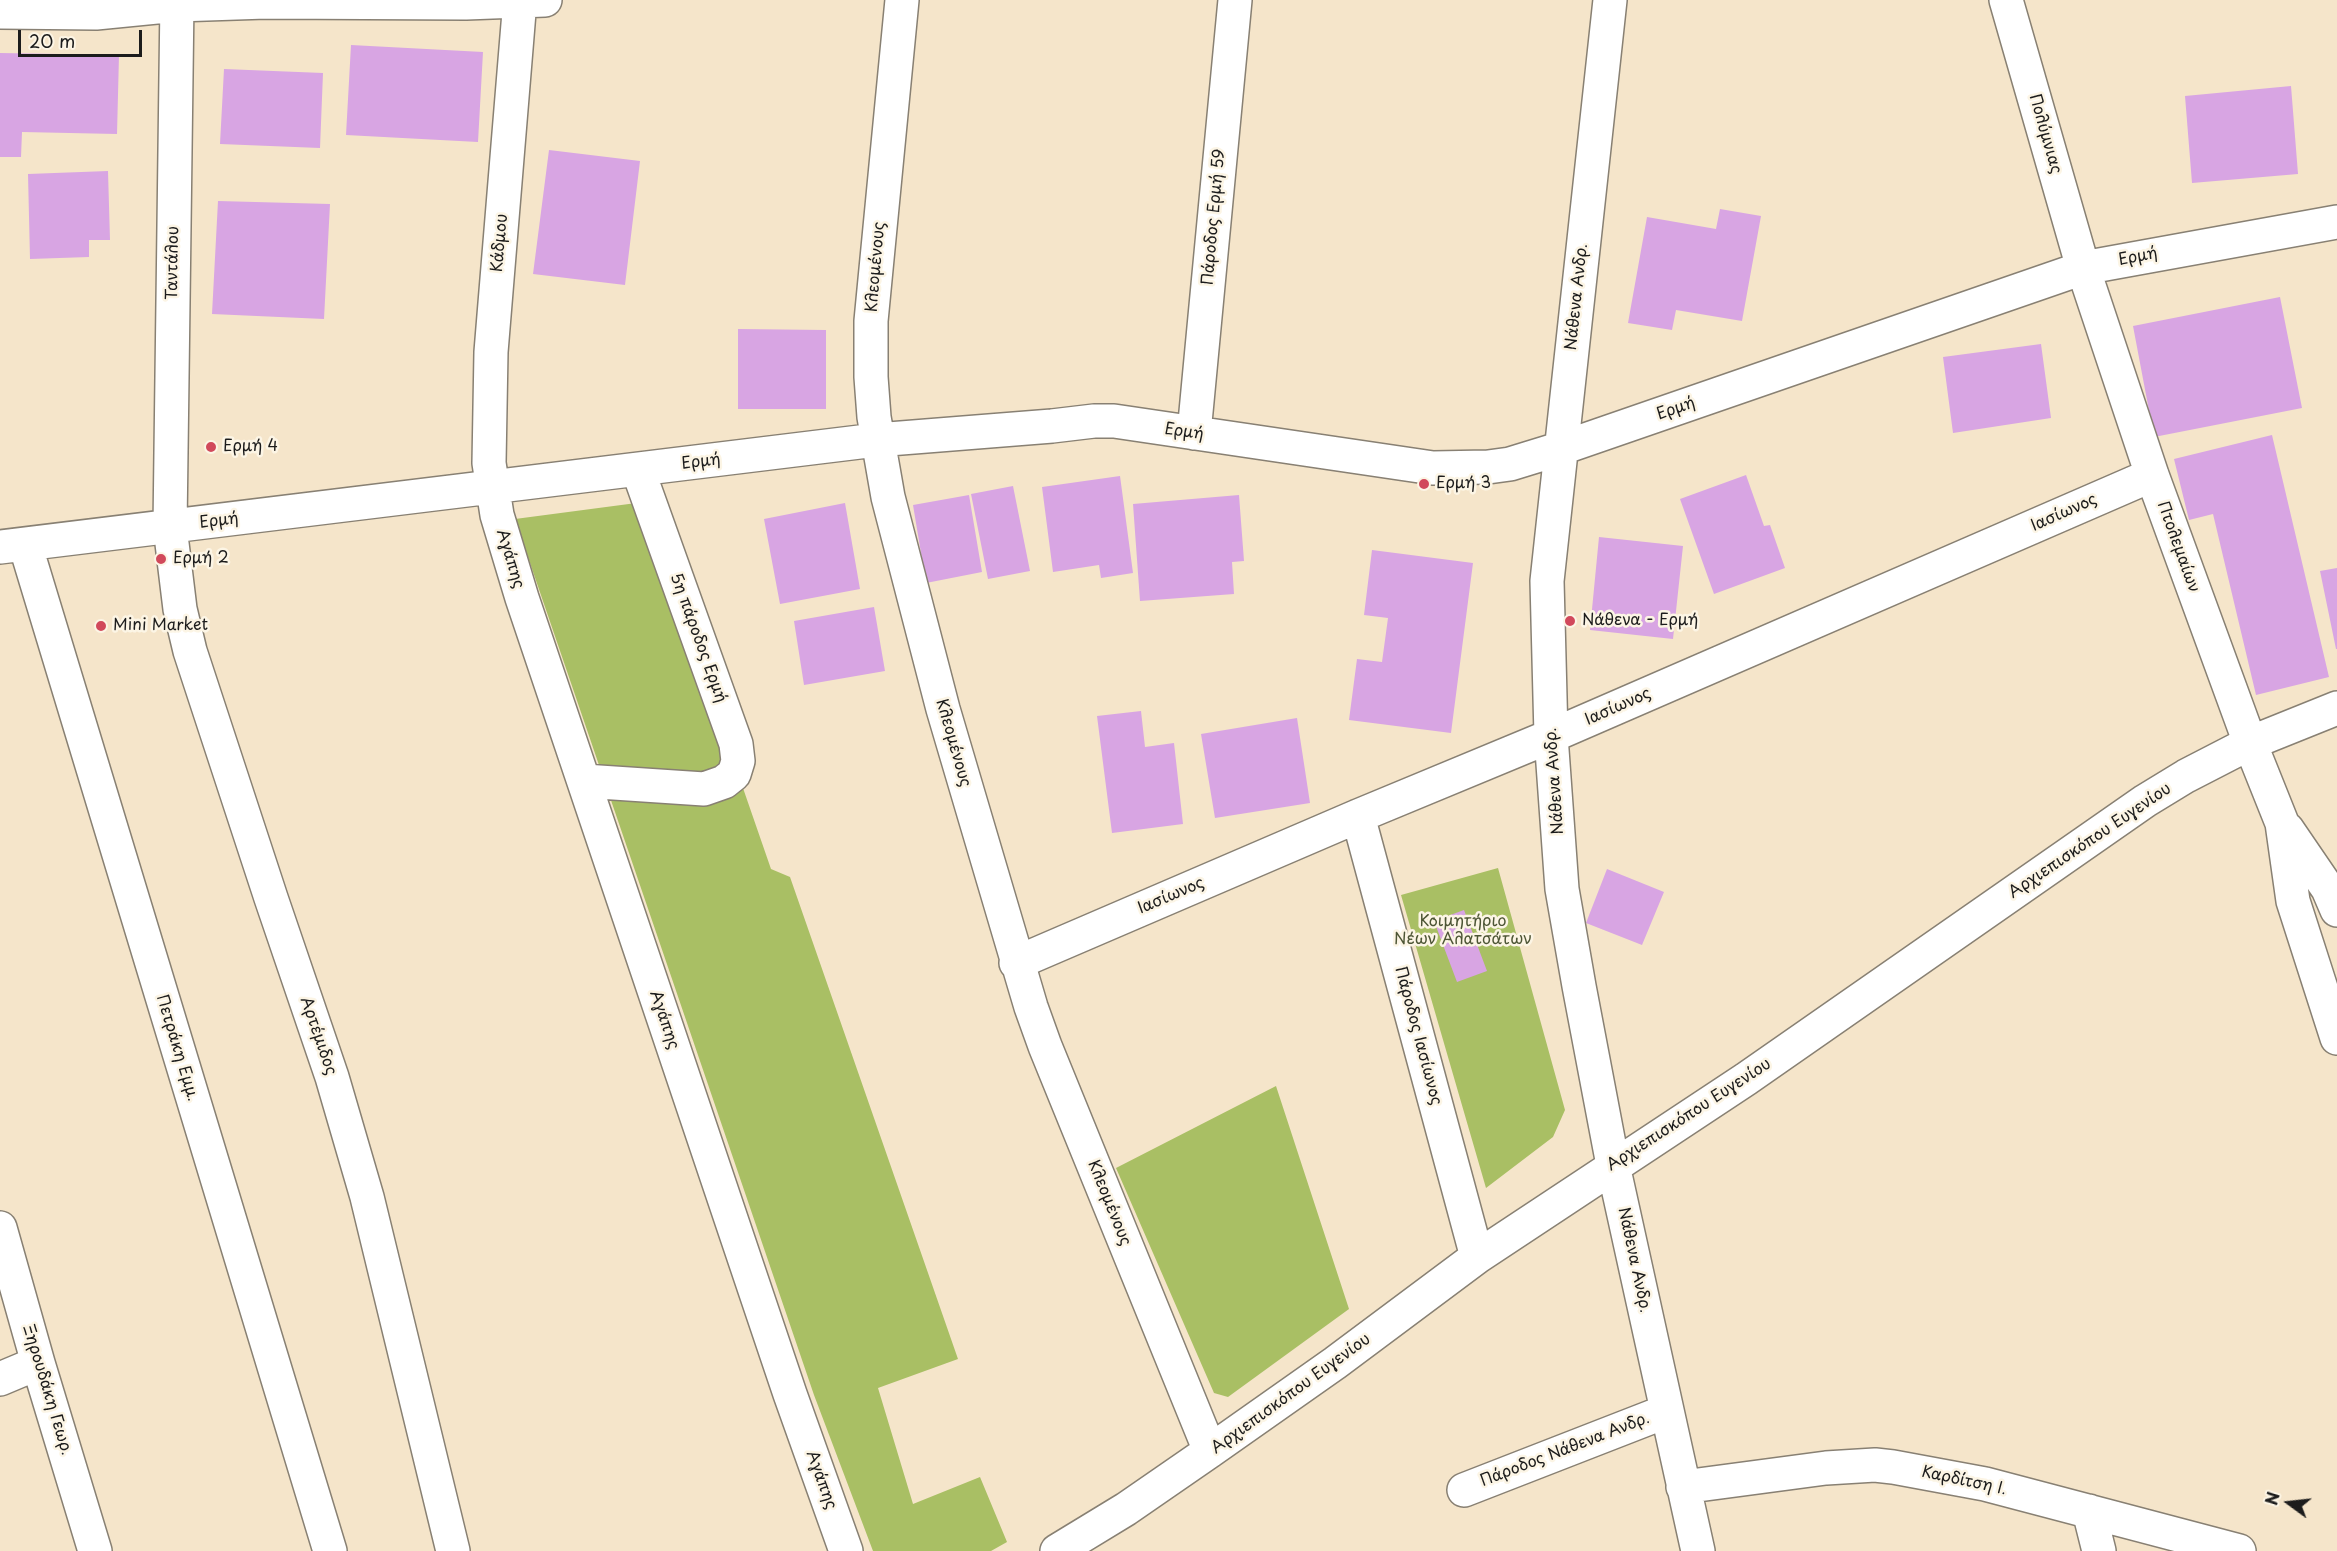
<!DOCTYPE html>
<meta charset="utf-8">
<style>
body{margin:0}
#map{position:relative;width:2337px;height:1551px;overflow:hidden;background:#f5e5ca;font-family:"Playpen Sans",sans-serif}
canvas{display:block}
.north{position:absolute;left:2259px;top:1473px;width:60px;height:60px;-webkit-text-stroke:4px #fcf5e5;paint-order:stroke;rotate:285deg;font-size:16px;font-weight:700;line-height:24px;text-align:center;color:#1c1c1c}
.north::after{content:'';display:block;margin:auto;width:21px;height:27px;background:#1c1c1c;clip-path:polygon(50% 0,100% 100%,50% 72%,0 100%)}
.scale{position:absolute;left:18px;top:30px;width:124px;height:27px;box-sizing:border-box;border:3px solid #1c1c1c;border-top:0;padding-left:8px;font-size:18px;line-height:21px;white-space:nowrap;color:#1c1c1c;-webkit-text-stroke:4px #fcf5e5;paint-order:stroke}
</style>
<div id="map">
<canvas width="2337" height="1551"></canvas>
<div class="north">N</div>
<div class="scale">20 m</div>
</div>
<script>
const context = document.querySelector('canvas').getContext('2d');
context.lineJoin = 'round';
function fill(path, color) { context.fillStyle = color; context.fill(path, 'evenodd'); }
const toPath = rows => new Path2D(rows.map(r => 'M' + r).join(''));
function trace(path, color, width, dash) { context.strokeStyle = color; context.lineWidth = width; context.lineCap = dash ? 'butt' : 'round'; context.setLineDash(dash || []); context.stroke(path); }
function write(font, color, halo, rows, align = 'center') {
  context.font = font + ' "Playpen Sans",sans-serif'; context.lineWidth = 5; context.setLineDash([]); context.textBaseline = 'middle'; context.strokeStyle = halo; context.fillStyle = color; for (const [text, x, y, turn = 0] of rows) {
    context.save(); context.translate(x, y); context.rotate((+turn || 0) * Math.PI / 180); context.textAlign = isNaN(turn) ? turn : align; if (halo) context.strokeText(text, 0, 0); context.fillText(text, 0, 0); context.restore();
  }
}
fill(toPath([
 [644,502,771,869,790,877,958,1359,878,1388,913,1504,980,1477,1007,1542,991,1551,873,1551,814,1395,515,519],
 [1498,868,1565,1110,1553,1137,1486,1188,1401,895],
 [1276,1086,1349,1309,1228,1397,1214,1393,1116,1168]
]), '#a9bf64');
fill(toPath([
 [351,45,483,52,478,142,346,135],
 [0,53,119,55,117,134,22,132,21,157,0,157],
 [224,69,323,73,320,148,220,144],
 [2291,86,2298,174,2192,183,2185,96],
 [549,150,640,161,625,285,533,274],
 [108,171,110,240,89,240,89,257,30,259,28,174],
 [218,201,330,204,324,319,212,314],
 [1720,209,1761,216,1742,321,1676,310,1672,330,1628,323,1647,217,1716,229],
 [2280,297,2302,408,2154,437,2133,326],
 [738,329,826,330,826,409,738,409],
 [2041,344,2051,418,1953,433,1943,357],
 [2272,435,2329,677,2256,695,2213,514,2189,520,2174,459],
 [1746,475,1764,526,1770,525,1785,568,1714,594,1680,499],
 [1120,476,1133,573,1101,578,1099,565,1053,572,1042,487],
 [1013,486,1030,571,988,579,971,494],
 [969,495,982,572,926,583,913,505],
 [1239,495,1244,561,1232,562,1234,594,1140,601,1133,504],
 [845,503,860,589,780,604,764,519],
 [1599,537,1683,546,1673,639,1590,630],
 [1372,550,1473,563,1451,733,1349,720,1357,659,1382,662,1388,618,1364,615],
 [2337,568,2337,649,2336,649,2320,571],
 [874,607,885,671,804,685,794,621],
 [1141,711,1145,747,1174,743,1183,824,1112,833,1097,716],
 [1297,718,1310,803,1215,818,1201,734],
 [1607,869,1664,892,1642,945,1586,923],
 [1464,910,1487,971,1457,982,1434,921]
]), '#d8a5e3');
const minor = toPath([
 [177,0,170,527,180,609,190,651,271,898,332,1077,367,1197,453,1551],
 [520,0,491,352,489,463,497,515,522,598,790,1394,846,1551],
 [902,0,871,321,871,377,874,417,888,497,943,709,1031,1007,1045,1046,1210,1451],
 [1610,0,1547,581,1551,736,1562,889,1579,986,1613,1165,1698,1551],
 [2006,0,2083,268,2152,475,2250,743,2282,823,2293,901,2337,1038],
 [0,12,96,13,177,5,266,2,466,3,545,0],
 [1194,433,1235,0],
 [25,544,330,1551],
 [0,547,876,440,1052,426,1094,421,1114,421,1433,468,1488,467,1510,464,1562,448,2083,268,2337,222],
 [584,781,704,789,724,782,734,774,738,761,736,744,638,470],
 [1358,816,1477,1257],
 [2287,829,2328,889,2337,910],
 [1016,963,1358,816,1551,736,2152,475],
 [0,1228,38,1363,95,1551],
 [0,1379,38,1363],
 [1683,1487,1826,1468,1875,1465,1893,1467,1985,1484,2239,1551],
 [1464,1490,1667,1411],
 [2089,1511,2099,1551],
 [1057,1551,1126,1509,1210,1451,1335,1363,1477,1257,1746,1079,2145,801,2186,776,2250,743,2337,708]
]);
trace(minor, '#888073', 36);
trace(minor, '#fff', 33);
for (const [x, y, r, color] of [
 [211,447,6,"#d1495b"],
 [1424,484,6,"#d1495b"],
 [161,559,6,"#d1495b"],
 [1570,621,6,"#d1495b"],
 [101,626,6,"#d1495b"]
]) { const dot = new Path2D(); dot.arc(x, y, r, 0, 2 * Math.PI); context.fillStyle = color; context.fill(dot); trace(dot, '#fcf5e5', 2); }
write('16px', '#1c1c1c', '#fcf5e5', [
 ["Πολύμνιας",2045,134,74],
 ["Πάροδος Ερμή 59",1214,217,-85],
 ["Κάδμου",500,243,-85],
 ["Ερμή",2138,257,-11],
 ["Ταντάλου",173,263,-89],
 ["Κλεομένους",876,267,-85],
 ["Νάθενα Ανδρ.",1577,297,-84],
 ["Ερμή",1676,409,-19],
 ["Ερμή",1184,432,8],
 ["Ερμή",701,462,-7],
 ["Ιασίωνος",2064,513,-24],
 ["Ερμή",219,521,-7],
 ["Πτολεμαίων",2178,547,70],
 ["Αγάπης",510,559,73],
 ["5η πάροδος Ερμή",698,638,70],
 ["Ιασίωνος",1618,707,-24],
 ["Κλεομένους",953,743,74],
 ["Νάθενα Ανδρ.",1555,781,-94],
 ["Αρχιεπισκόπου Ευγενίου",2090,841,-34],
 ["Ιασίωνος",1171,896,-23],
 ["Αγάπης",664,1020,71],
 ["Αρτέμιδος",318,1036,71],
 ["Πάροδος Ιασίωνος",1418,1036,75],
 ["Πετράκη Εμμ.",177,1048,73],
 ["Αρχιεπισκόπου Ευγενίου",1689,1115,-33],
 ["Κλεομένους",1109,1203,68],
 ["Νάθενα Ανδρ.",1634,1260,78],
 ["Ξηρουδάκη Γεωρ.",47,1390,73],
 ["Αρχιεπισκόπου Ευγενίου",1291,1394,-36],
 ["Πάροδος Νάθενα Ανδρ.",1565,1450,-21],
 ["Αγάπης",821,1480,70],
 ["Καρδίτση Ι.",1964,1481,12]
]);
write('16px', '#1c1c1c', '#fcf5e5', [
 ["Ερμή 4",223,447],
 ["Ερμή 3",1436,484],
 ["Ερμή 2",173,559],
 ["Νάθενα - Ερμή",1582,621],
 ["Mini Market",113,626]
], 'left');
write('16px', '#4d5535', '#fcf5e5', [
 ["Κοιμητήριο",1463,922],
 ["Νέων Αλατσάτων",1463,940]
]);
</script>
